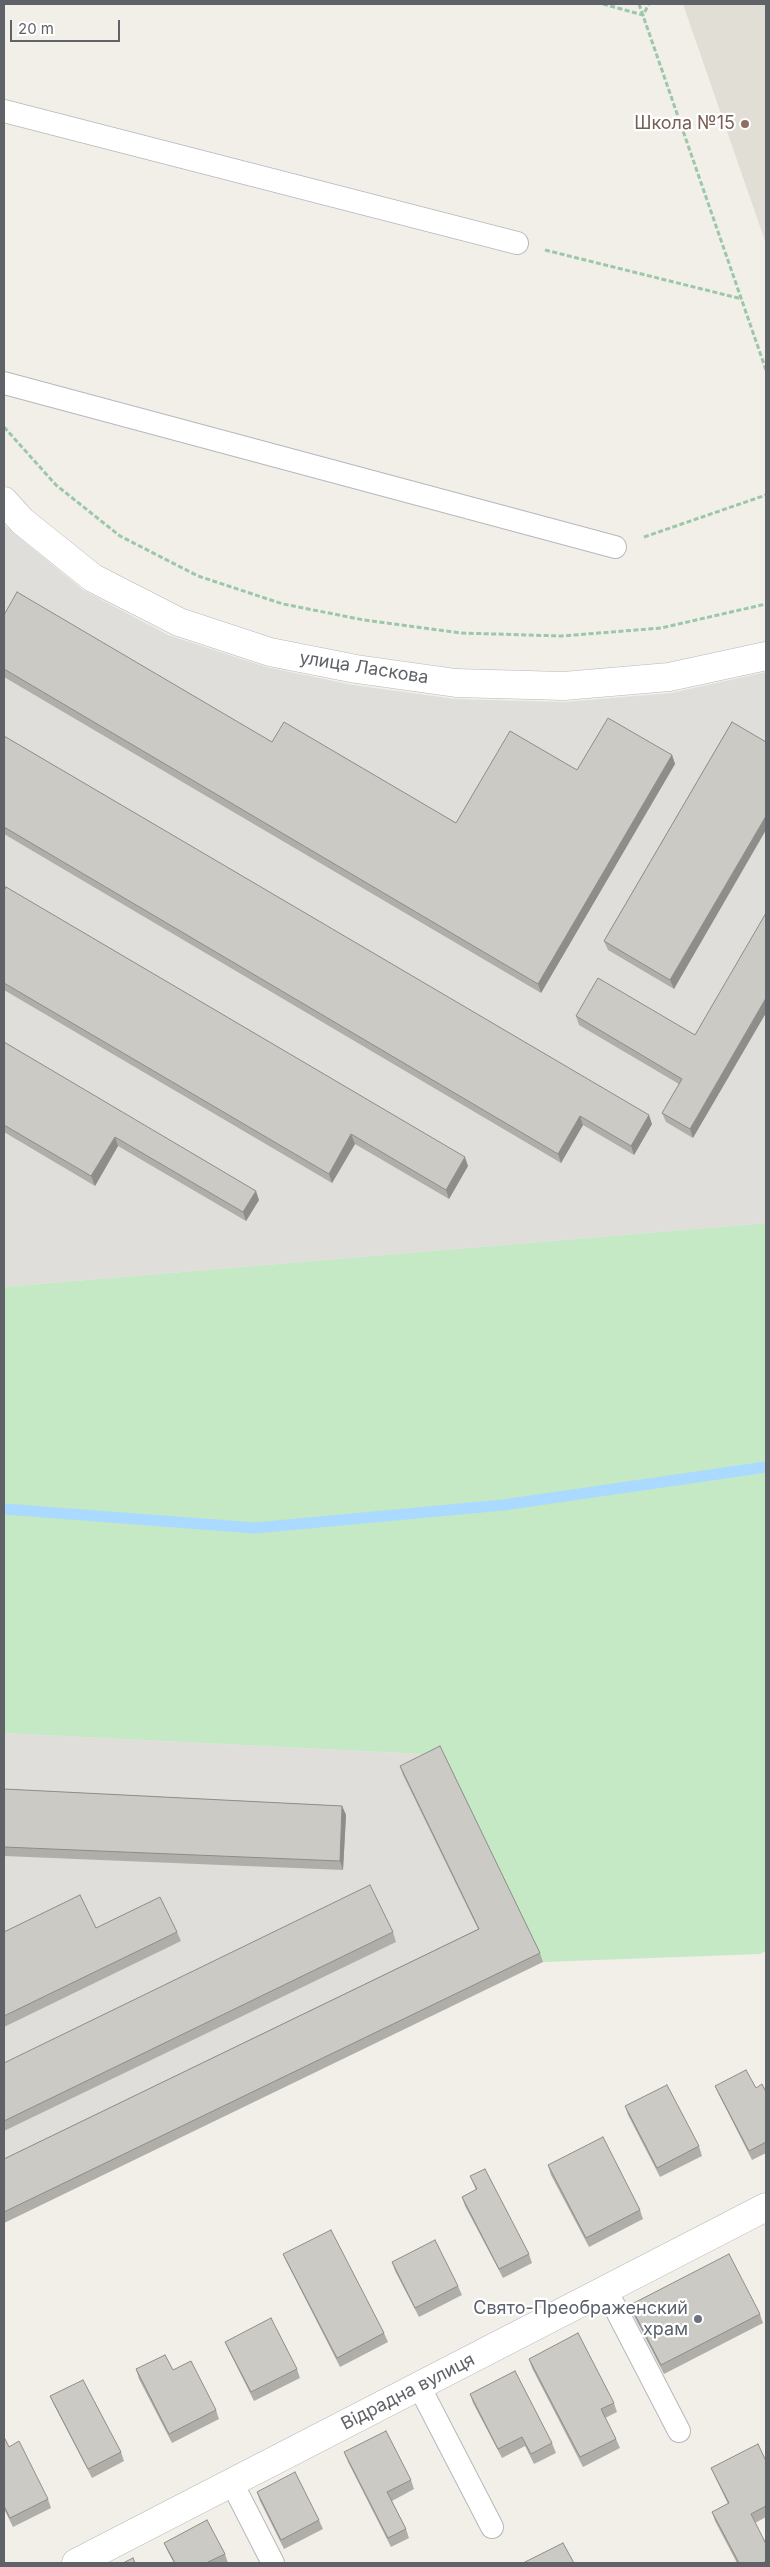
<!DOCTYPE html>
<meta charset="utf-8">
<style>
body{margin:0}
#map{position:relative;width:770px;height:2567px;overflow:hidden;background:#f1efe8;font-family:Inter,sans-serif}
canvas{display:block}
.frame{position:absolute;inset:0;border:5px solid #5f6368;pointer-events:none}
.scale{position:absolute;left:10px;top:20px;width:110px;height:22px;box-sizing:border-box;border:2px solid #5f6368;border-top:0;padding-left:6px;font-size:15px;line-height:18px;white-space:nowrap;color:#5f6368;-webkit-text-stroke:4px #fff;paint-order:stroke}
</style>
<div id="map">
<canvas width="770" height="2567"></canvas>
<div class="frame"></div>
<div class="scale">20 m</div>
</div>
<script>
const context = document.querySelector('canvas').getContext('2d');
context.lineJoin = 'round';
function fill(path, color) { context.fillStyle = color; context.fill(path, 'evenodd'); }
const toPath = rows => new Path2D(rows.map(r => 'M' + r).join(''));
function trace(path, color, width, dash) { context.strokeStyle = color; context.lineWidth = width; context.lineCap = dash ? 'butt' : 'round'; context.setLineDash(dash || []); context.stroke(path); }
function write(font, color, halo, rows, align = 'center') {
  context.font = font + ' Inter,sans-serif'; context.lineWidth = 4.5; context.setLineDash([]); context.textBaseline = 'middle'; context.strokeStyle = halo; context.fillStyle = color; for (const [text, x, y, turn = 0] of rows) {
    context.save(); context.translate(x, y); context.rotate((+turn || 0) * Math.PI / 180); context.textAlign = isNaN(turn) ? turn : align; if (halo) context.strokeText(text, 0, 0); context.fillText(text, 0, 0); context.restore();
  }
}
fill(toPath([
 [4,525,83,590,168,635,266,667,353,685,455,699,564,702,671,693,766,672,766,1223,4,1287],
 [4,1733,443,1755,543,1962,4,2223]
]), '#e0deda');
fill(toPath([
 [683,4,766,4,766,244]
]), '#e1ded6');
fill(toPath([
 [766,1223,766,1951,760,1954,543,1962,443,1755,4,1733,4,1287]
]), '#c5e8c5');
trace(toPath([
 [4,1509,255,1528,503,1505,766,1467]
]), '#aadaff', 11);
const lane = toPath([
 [4,111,517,243],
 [4,383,615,547],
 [606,2290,679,2431],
 [419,2386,492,2527],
 [232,2483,273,2563]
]);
const street = toPath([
 [4,501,22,521,93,578,179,622,270,652,356,669,456,683,564,686,669,677,766,656],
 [76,2563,766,2207]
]);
trace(lane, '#b5b8bc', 24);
trace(street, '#b5b8bc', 29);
trace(toPath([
 [603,4,643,15,649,4],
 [639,4,766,370],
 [545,250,742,299],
 [4,427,56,485,120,536,198,576,283,604,364,620,461,633,562,636,661,628,766,604],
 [644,537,766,495]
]), '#9cc7a9', 3, [5, 2.5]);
trace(lane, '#fff', 22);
trace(street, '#fff', 28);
fill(toPath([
 [4,615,272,742,456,823,577,770,672,755,675,764,541,993,4,677],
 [732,722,674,989,608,950,604,941],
 [4,736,652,1124,634,1155,583,1125,561,1163,4,834],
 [4,891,468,1166,449,1199,355,1144,332,1183,4,990],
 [576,1016,695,1035,693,1138,666,1122,662,1113,679,1084,579,1025],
 [4,1042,259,1200,246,1221,118,1146,95,1186,4,1132],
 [400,1766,540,1953,543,1962,4,2223,4,2159,478,1929,403,1775],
 [4,1789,342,1806,346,1815,343,1870,4,1856],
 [96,1928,177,1932,181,1941,4,2027,4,1932],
 [393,1932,396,1942,4,2131,4,2063],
 [715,2086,756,2088,766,2092,766,2153,752,2160,719,2095],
 [625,2106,699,2146,702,2156,660,2177,628,2115],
 [548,2165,640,2210,643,2219,589,2247,551,2175],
 [470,2176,529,2254,532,2263,503,2278,465,2206,462,2197,476,2190],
 [283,2254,384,2333,388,2342,340,2367,287,2263],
 [392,2262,458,2286,462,2295,419,2317,395,2271],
 [630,2305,760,2314,763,2323,664,2374,633,2314],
 [225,2342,297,2369,300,2378,254,2401,229,2351],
 [529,2359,614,2403,617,2412,605,2418,616,2439,620,2448,583,2467,532,2368],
 [136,2369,173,2370,216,2410,219,2419,172,2443,139,2379],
 [470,2394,552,2443,556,2453,534,2464,525,2446,502,2458,473,2403],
 [50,2396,121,2452,124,2461,92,2478,54,2405],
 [4,2437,9,2447,48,2499,51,2508,13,2527,4,2509],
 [344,2452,411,2480,414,2489,392,2501,406,2529,409,2538,391,2547,348,2462],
 [766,2461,766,2517,755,2523,766,2544,766,2563,737,2563,715,2521,712,2512,728,2504,715,2477,711,2468],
 [257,2492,319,2520,323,2529,284,2549,260,2501],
 [164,2543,225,2554,228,2563,174,2563,168,2552]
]), '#afaea9');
fill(toPath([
 [672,755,675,764,541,993,538,984],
 [766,816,766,830,674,989,670,980],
 [766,998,766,1013,693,1138,690,1129],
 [649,1115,652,1124,634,1155,631,1146],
 [580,1116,583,1125,561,1163,558,1154],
 [351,1134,355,1144,332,1183,329,1174],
 [115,1137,118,1146,95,1186,91,1176],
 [465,1157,468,1166,449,1199,446,1190],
 [256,1191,259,1200,246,1221,243,1212],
 [342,1806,346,1815,343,1870,340,1861]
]), '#8f8d8a');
const building = toPath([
 [17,592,272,742,284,722,456,823,510,731,577,770,608,718,672,755,538,984,4,669,4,615,17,592],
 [732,722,766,742,766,816,670,980,604,941,732,722],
 [4,736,649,1115,631,1146,580,1116,558,1154,4,827,4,736],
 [6,887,465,1157,446,1190,351,1134,329,1174,4,983,4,891,6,887],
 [766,913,766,998,690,1129,662,1113,682,1079,576,1016,598,978,695,1035,766,913],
 [4,1042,256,1191,243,1212,115,1137,91,1176,4,1125,4,1042],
 [440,1746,540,1953,4,2212,4,2159,479,1929,400,1766,440,1746],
 [4,1789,342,1806,340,1861,4,1847,4,1789],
 [370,1885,393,1932,4,2121,4,2063,370,1885],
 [80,1895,96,1928,160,1897,177,1932,4,2016,4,1932,80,1895],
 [746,2070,756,2088,762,2084,766,2092,766,2142,749,2151,715,2086,746,2070],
 [667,2085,699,2146,657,2168,625,2106,667,2085],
 [603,2137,640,2210,586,2238,548,2165,603,2137],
 [485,2169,529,2254,499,2269,462,2197,477,2189,470,2176,485,2169],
 [331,2230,384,2333,337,2358,283,2254,331,2230],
 [435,2240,458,2286,415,2308,392,2262,435,2240],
 [729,2254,760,2314,661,2365,630,2305,729,2254],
 [271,2318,297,2369,251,2392,225,2342,271,2318],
 [578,2333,614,2403,601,2409,616,2439,580,2457,529,2359,578,2333],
 [165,2355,173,2370,191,2361,216,2410,169,2434,136,2369,165,2355],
 [515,2371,552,2443,531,2454,522,2437,498,2449,470,2394,515,2371],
 [83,2380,121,2452,88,2469,50,2396,83,2380],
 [386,2431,411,2480,387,2492,406,2529,388,2538,344,2452,386,2431],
 [4,2437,9,2447,19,2441,48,2499,10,2518,4,2506,4,2437],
 [758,2444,766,2461,766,2506,751,2514,766,2544,766,2561,763,2563,739,2563,712,2512,729,2503,711,2468,758,2444],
 [295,2472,319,2520,281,2540,257,2492,295,2472],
 [207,2520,225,2554,206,2563,175,2563,164,2543,207,2520],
 [563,2543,574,2563,523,2563,563,2543],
 [133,2558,135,2563,123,2563,133,2558]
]);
fill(building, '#cccac5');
trace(building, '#8f8d8a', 1);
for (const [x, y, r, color] of [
 [745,124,5,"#8d6e63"],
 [698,2319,5,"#6b7280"]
]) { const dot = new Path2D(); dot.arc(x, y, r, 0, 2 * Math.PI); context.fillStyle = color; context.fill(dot); trace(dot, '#fff', 2); }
write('18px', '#785e54', '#fff', [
 ["Школа №15",735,124]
], 'right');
write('18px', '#5f6368', '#fff', [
 ["улица Ласкова",364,668,9],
 ["Відрадна вулиця",408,2392,-27]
]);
write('18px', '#5b616d', '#fff', [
 ["Свято-Преображенский",688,2309],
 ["храм",688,2330]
], 'right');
</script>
